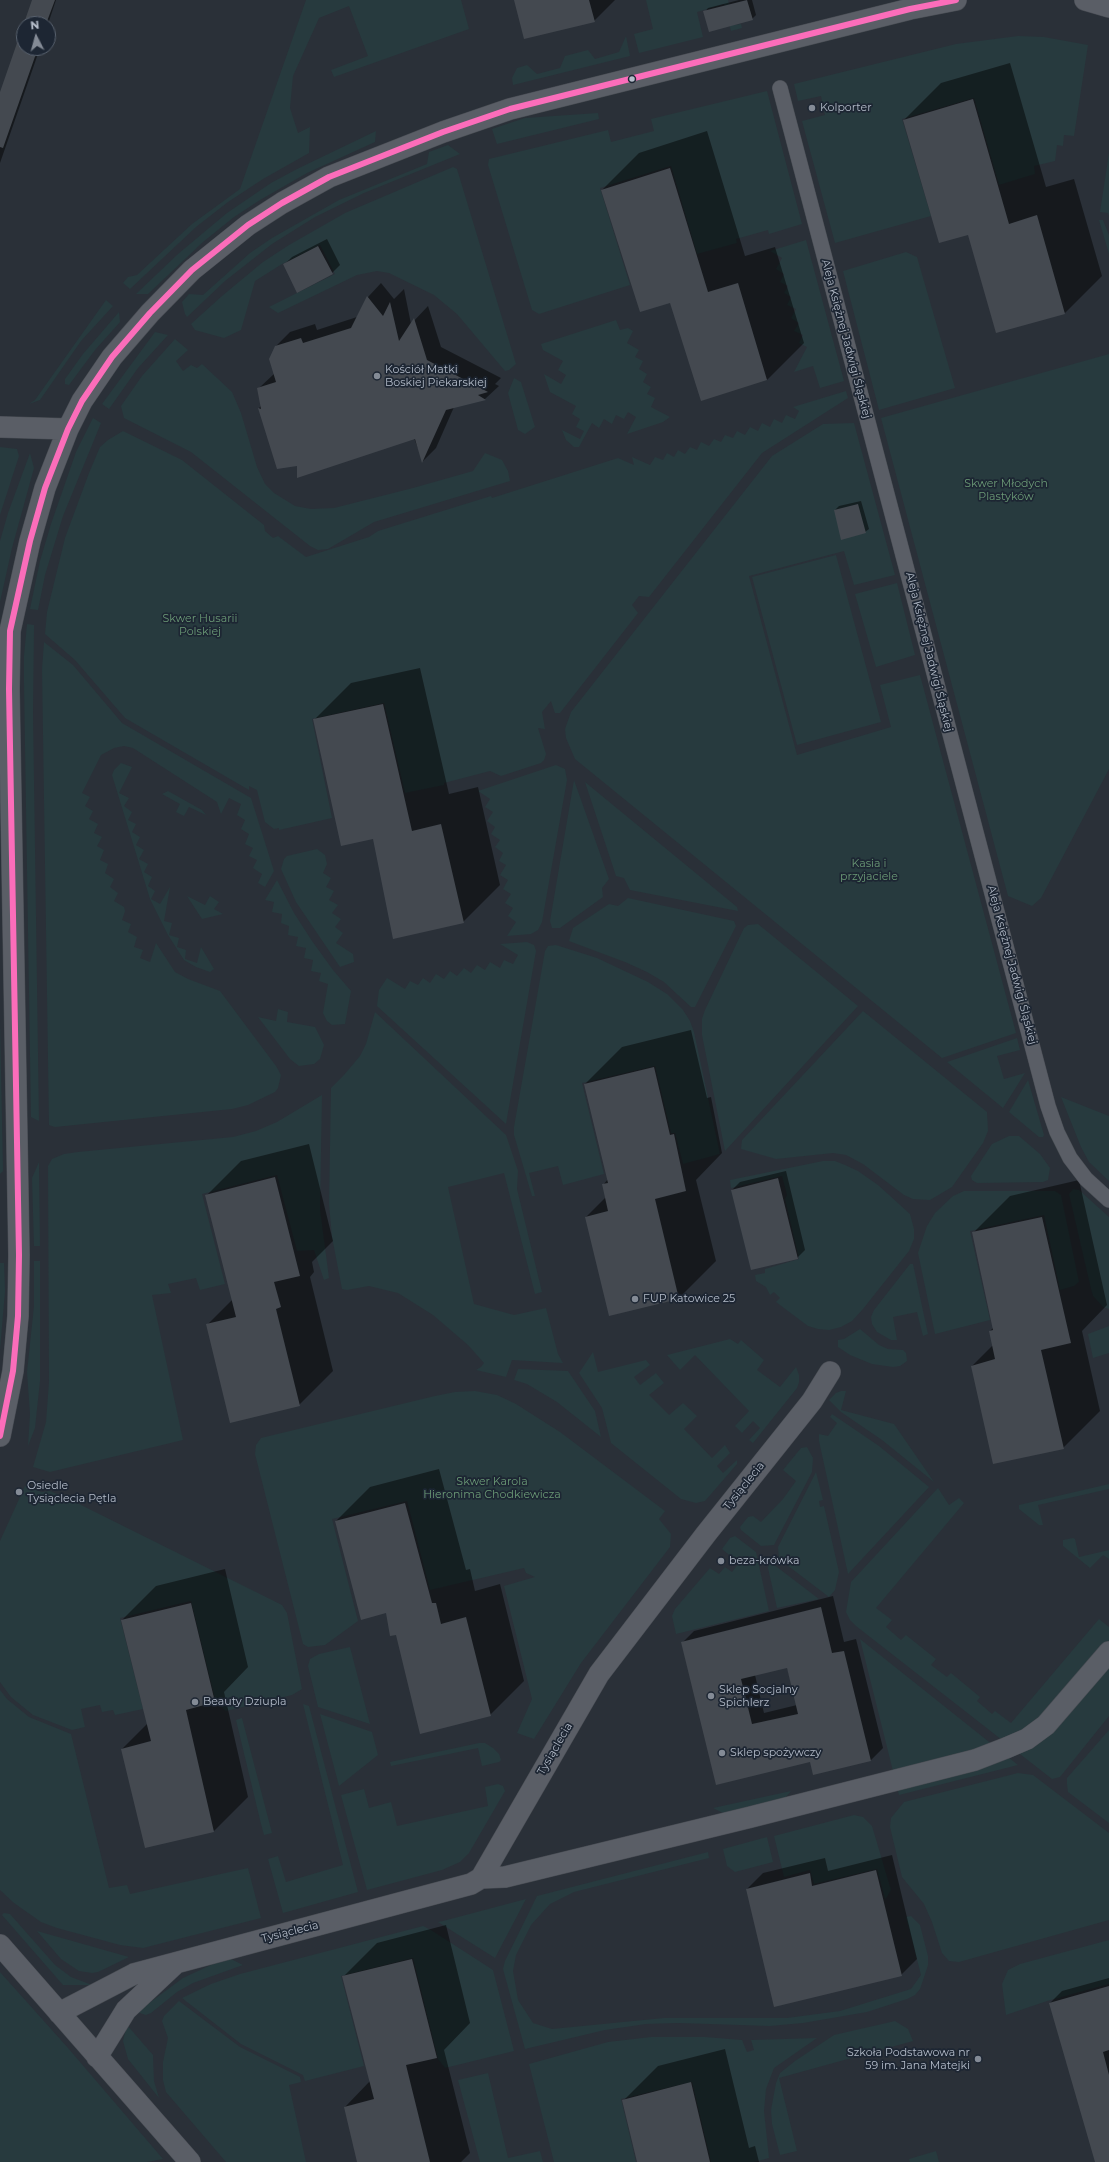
<!DOCTYPE html>
<meta charset="utf-8">
<style>
body{margin:0}
#map{position:relative;width:1109px;height:2162px;overflow:hidden;background:#2a3038;font-family:Montserrat,sans-serif}
canvas{display:block}
.north{position:absolute;left:16px;top:16px;width:40px;height:40px;box-sizing:border-box;background:#1d2633;border:1px solid #59626f;border-radius:50%;rotate:354deg;font-size:11px;font-weight:700;line-height:16px;text-align:center;color:#b4bcc9}
.north::after{content:'';display:block;margin:auto;width:14px;height:18px;background:#848b96;clip-path:polygon(50% 0,100% 100%,50% 72%,0 100%)}
</style>
<div id="map">
<canvas width="1109" height="2162"></canvas>
<div class="north">N</div>
</div>
<script>
const context = document.querySelector('canvas').getContext('2d');
context.lineJoin = 'round';
function fill(path, color) { context.fillStyle = color; context.fill(path, 'evenodd'); }
const toPath = rows => new Path2D(rows.map(r => 'M' + r).join(''));
function trace(path, color, width, dash) { context.strokeStyle = color; context.lineWidth = width; context.lineCap = dash ? 'butt' : 'round'; context.setLineDash(dash || []); context.stroke(path); }
function write(font, color, halo, rows, align = 'center') {
  context.font = font + ' Montserrat,sans-serif'; context.lineWidth = 3.5; context.setLineDash([]); context.textBaseline = 'middle'; context.strokeStyle = halo; context.fillStyle = color; for (const [text, x, y, turn = 0] of rows) {
    context.save(); context.translate(x, y); context.rotate((+turn || 0) * Math.PI / 180); context.textAlign = isNaN(turn) ? turn : align; if (halo) context.strokeText(text, 0, 0); context.fillText(text, 0, 0); context.restore();
  }
}
fill(toPath([
 [306,0,461,0,469,29,334,77,331,70,368,56,349,6,319,18,293,76,290,108,298,133,310,127,309,153,263,179,228,202,196,227,130,289,123,283,128,277,137,275,192,224,240,189],
 [646,0,728,0,735,25,741,24,742,28,731,31,724,4,697,12,703,37,639,53,634,34,653,29],
 [626,36,630,56,513,85,512,78,517,68,527,65,537,74,560,68,565,56,588,50,595,59,619,52],
 [1018,36,1044,37,1088,45,1074,136,1064,135,1063,146,1057,145,1055,161,1034,166,1035,174,999,185,974,98,902,119,931,216,835,243,802,121,825,115,821,96,798,101,794,84,956,44],
 [767,91,802,224,769,234,768,230,736,239,737,243,697,254,671,166,600,188,630,285,539,314,532,310,488,165,489,159,608,130,611,142,654,131,651,119],
 [598,113,599,119,497,144,492,129,525,118],
 [376,131,375,142,307,173,260,200,234,217,203,242,148,294,136,294,178,254,227,213,271,183,297,169],
 [448,145,460,154,364,193,315,217,272,244,225,281,187,317,185,314,182,302,189,294,203,295,250,253,272,238,339,200,427,164,429,152],
 [1109,153,1109,216,1108,213,1100,212],
 [453,167,457,169,516,364,509,370,505,371,457,314,434,295,389,273,377,271,357,275,278,313,269,307,335,274,320,245,282,264,255,281,241,330,224,338,195,330,191,324,222,296,263,262,289,245,345,213],
 [1099,220,1103,220,1109,235,1109,254],
 [806,240,844,381,820,388,813,366,794,372,807,347,799,343,803,335,794,331,799,323,791,318,796,309,787,305,791,297,784,293,788,286,780,282,784,274,776,269,782,258,770,251],
 [906,252,917,257,955,388,879,410,843,271],
 [106,300,113,306,81,341,40,400,29,404,35,400],
 [119,312,120,322,95,350,69,385,65,384,65,379,83,354],
 [616,320,620,330,628,328,633,331,627,343,639,350,635,357,643,361,639,369,647,374,643,382,651,387,647,394,655,398,651,407,670,417,663,422,627,434,636,417,628,412,624,419,616,415,612,424,604,419,599,428,592,423,579,447,574,447,566,440,562,430,580,439,584,431,576,427,580,419,572,414,576,406,550,392,544,374,561,384,566,375,558,370,563,361,543,350,541,344],
 [155,332,168,335,138,368,109,409,102,404],
 [175,339,188,350,176,361,183,371,191,365,197,368,202,364,232,392,241,413,257,467,265,484,274,493,295,506,311,509,334,508,413,488,473,471,485,453,502,460,508,471,510,481,374,522,328,549,318,550,310,546,191,452,124,418,121,406,142,376],
 [1109,354,1109,769,1041,898,1032,906,1008,896,881,418],
 [514,378,521,382,535,427,525,434,518,430,508,393],
 [846,391,848,398,762,453,649,597,639,596,632,605,638,613,560,713,555,713,551,701,542,712,545,729,538,728,546,754,544,760,541,763,501,776,490,771,444,783,444,785,405,793,384,703,312,719,332,818,279,830,279,828,274,829,265,822,257,790,249,786,249,790,125,718,75,660,45,634,47,612,65,538,89,473,100,447,108,440,123,431,182,460,264,525,265,531,273,538,278,536,306,557,369,537,378,531,491,496,492,498,618,458,634,465,632,457,650,465,655,457,663,460,667,453,674,457,678,450,685,454,690,447,697,450,701,442,709,446,714,439,721,442,725,435,733,438,737,431,745,435,750,427,758,431,762,423,770,427,774,419,782,423,786,415,795,419,799,411,793,407],
 [93,418,101,423,63,516,45,575,38,610,30,609,40,561,51,524,76,452],
 [854,423,895,575,854,585,844,551,749,576,797,755,891,727,880,685,920,675,1016,1033,942,1058,575,759,566,738,565,729,571,712,772,456,823,424],
 [0,447,17,449,19,456,0,515],
 [30,453,34,468,12,548,0,602,0,541,8,513],
 [836,555,881,722,797,745,752,577],
 [897,583,915,655,876,667,855,594],
 [27,624,34,625,34,629,33,712,39,1121,31,1117,24,683,24,656],
 [44,642,73,665,122,723,251,798,274,871,265,887,258,883,262,874,253,868,257,860,249,856,253,848,245,844,249,834,241,829,245,820,237,815,241,804,229,798,221,814,217,802,133,748,124,746,114,748,101,755,82,793,90,797,85,806,93,811,89,819,98,824,94,833,102,837,97,846,104,850,100,860,108,864,105,873,114,879,110,887,118,893,114,901,124,907,125,911,122,920,131,924,128,932,137,937,134,947,143,950,140,958,150,962,156,943,175,972,188,979,220,991,276,1066,281,1075,278,1088,275,1092,248,1105,232,1109,55,1127,49,1125,42,669],
 [121,763,132,767,119,793,129,798,124,806,132,812,128,820,136,824,132,832,140,837,136,845,144,850,139,859,148,864,144,872,152,877,148,886,155,891,151,899,160,904,170,887,164,921,172,923,169,935,179,938,177,947,186,950,185,959,197,963,201,947,214,969,210,972,196,967,184,960,168,935,150,899,112,775,114,770],
 [556,765,565,769,567,780,542,922,538,930,531,934,507,936,516,922,508,916,513,908,505,903,511,894,503,889,508,880,500,875,506,865,499,861,503,853,495,847,500,840,491,834,495,827,487,821,493,812,485,807,490,799,478,791],
 [574,780,609,879,602,888,603,897,560,928,552,928,550,921],
 [585,782,737,907,738,911,630,890,624,878,616,876],
 [168,791,202,810,206,815,189,807,184,816,176,812,180,804,162,794],
 [317,849,325,855,327,864,323,873,331,878,326,887,334,891,329,900,338,905,332,913,341,919,335,927,343,933,336,943,353,954,354,962,340,967,296,902,281,869,284,859,287,856],
 [277,880,294,913,312,941,333,970,351,991,345,1024,332,1025,327,1021,323,1013,328,984,319,981,321,973,311,971,313,960,304,958,306,948,296,946,298,937,288,935,289,926,281,923,282,914,272,912,274,902,265,900],
 [187,896,205,905,210,896,219,902,214,909,223,914,202,919],
 [628,898,734,921,736,926,695,1007,691,1007,664,982,647,972,625,962,569,941,573,928,609,904,618,906],
 [758,924,858,1006,725,1151,702,1035,702,1019,705,1010,744,928,748,925],
 [527,942,534,945,536,951,506,1124,377,1006,379,990,387,978,405,989,410,981,418,985,423,978,430,983,436,974,444,979,450,971,457,976,464,968,471,973,477,965,485,970,490,962,500,968,504,960,513,964,518,955,500,944],
 [556,945,597,958,648,982,667,994,683,1010,690,1021,694,1032,720,1154,683,1164,675,1133,671,1133,655,1066,582,1083,604,1174,563,1185,558,1166,529,1173,535,1196,532,1196,514,1135,514,1127,545,951,548,946],
 [278,1009,288,1012,287,1022,315,1027,324,1045,320,1059,314,1064,299,1066,290,1059,258,1017,276,1021],
 [863,1011,987,1112,988,1131,983,1143,952,1187,930,1200,913,1199,904,1195,863,1164,846,1155,833,1153,776,1159,741,1149,742,1140],
 [375,1012,506,1135,518,1171,517,1189,542,1292,535,1294,504,1173,448,1187,474,1304,514,1315,546,1308,558,1354,563,1363,512,1360,506,1377,476,1370,481,1367,484,1363,468,1345,433,1315,398,1293,369,1286,347,1290,342,1289,332,1237,329,1204,331,1088,344,1075,360,1056,366,1044],
 [0,1020,3,1171,0,1174],
 [1017,1038,1020,1050,997,1056,1004,1079,1025,1073,1003,1108,947,1062],
 [1028,1080,1044,1135,1043,1137,1039,1137,1009,1112],
 [322,1095,320,1209,329,1278,324,1280,314,1250,297,1251,277,1175,202,1194,225,1284,200,1290,196,1278,168,1284,171,1293,152,1295,183,1440,50,1472,33,1467,46,1422,49,1382,48,1166,52,1159,64,1154,78,1152,233,1137,256,1131,277,1122],
 [1061,1097,1109,1116,1109,1181,1089,1162,1081,1147],
 [1009,1136,1019,1136,1040,1154,1050,1168,1048,1180,1043,1182,977,1183,972,1180,971,1176,992,1144],
 [823,1161,835,1161,845,1165,858,1171,878,1185,910,1214,914,1229,914,1239,909,1251,863,1309,852,1321,841,1327,829,1330,818,1329,808,1326,776,1302,780,1298,774,1292,770,1295,766,1287,756,1281,755,1275,765,1273,765,1269,799,1259,785,1199,787,1195,782,1176,731,1188,730,1180],
 [39,1162,39,1168,40,1246,34,1246,32,1178],
 [1073,1189,1079,1190,1109,1217,1109,1309,1103,1307,1093,1296,1091,1289,1069,1194],
 [964,1191,1055,1191,1061,1195,1079,1282,1074,1286,1060,1290,1044,1215,970,1231,990,1320,935,1334,918,1253,927,1226,935,1213,953,1196],
 [34,1261,40,1261,40,1381,35,1428,28,1446,30,1414,27,1372,34,1306],
 [0,1263,4,1263,5,1291,0,1350],
 [910,1264,913,1264,928,1334,923,1336,917,1312,893,1317,897,1340,891,1340,877,1332,872,1324,871,1317,874,1310],
 [1109,1326,1109,1353,1093,1358,1088,1334],
 [860,1329,879,1345,888,1349,903,1350,906,1353,907,1361,900,1366,893,1367,872,1364,850,1355,838,1347,838,1340,844,1339],
 [730,1339,738,1344,741,1340,764,1360,757,1370,780,1387,796,1367,799,1375,799,1382,797,1388,753,1443,749,1440,760,1428,753,1421,742,1433,735,1426,749,1411,695,1355,680,1370,667,1355],
 [593,1352,598,1372,646,1360,650,1365,634,1377,640,1385,656,1373,664,1383,649,1395,669,1415,683,1403,697,1416,684,1429,712,1458,725,1445,730,1453,717,1466,723,1473,737,1460,737,1464,705,1501,696,1503,681,1499,611,1443,602,1408,579,1373],
 [518,1369,568,1371,595,1411,601,1437,557,1402,527,1384,514,1380],
 [475,1391,497,1395,516,1404,560,1432,665,1511,659,1519,671,1534,670,1547,581,1663,534,1739,517,1733,532,1699,504,1586,535,1577,526,1573,524,1568,430,1590,407,1501,332,1519,358,1621,325,1645,308,1647,303,1644,255,1454,256,1445,261,1438,435,1396,455,1392],
 [841,1391,846,1391,841,1410,894,1424,934,1482,882,1440,841,1412,829,1400,836,1393],
 [832,1414,879,1446,929,1487,848,1574,819,1441,819,1434,828,1436,837,1423,830,1417],
 [807,1447,813,1458,812,1472,774,1545,761,1546,741,1530,740,1527,748,1517,753,1516,761,1522,783,1499,796,1481,783,1470,801,1448],
 [816,1472,823,1500,819,1501,820,1507,824,1506,839,1572,835,1590,829,1597,779,1559,778,1547],
 [1109,1484,1109,1489,1038,1505,1043,1525,1039,1525,1019,1509,1019,1505],
 [25,1486,42,1492,50,1491,69,1499,282,1605,287,1613,302,1689,292,1695,226,1711,216,1703,191,1601,120,1618,143,1709,115,1715,113,1710,102,1712,100,1705,81,1709,85,1727,72,1730,33,1715,11,1697,0,1682,0,1541],
 [938,1488,949,1505,959,1498,964,1503,876,1608,892,1620,886,1627,901,1640,906,1635,936,1659,931,1665,947,1677,951,1673,980,1697,977,1701,992,1714,995,1711,1011,1723,1099,1619,1109,1627,1109,1716,1060,1777,1052,1779,856,1626,850,1620,846,1612,851,1582],
 [735,1536,756,1552,769,1611,676,1634,672,1616,675,1609,710,1568,719,1574,725,1567,732,1572,739,1563,722,1549,730,1538],
 [1073,1538,1075,1539,1079,1557,1109,1550,1109,1559,1103,1555,1090,1568,1063,1546,1063,1540],
 [769,1564,773,1564,819,1599,777,1608,768,1568],
 [860,1639,1018,1765,899,1795],
 [350,1647,370,1724,318,1707,308,1666,310,1659,319,1654],
 [0,1690,7,1699,29,1717,71,1734,109,1888,127,1885,130,1894,248,1868,261,1918,143,1948,120,1945,57,1928,41,1922,14,1903,0,1890],
 [303,1704,309,1706,358,1892,283,1913,268,1859,278,1856,286,1882,343,1865],
 [320,1714,372,1732,378,1755,339,1786],
 [242,1718,272,1833,264,1835,261,1824,236,1720],
 [1109,1730,1109,1823,1068,1792,1067,1784,1067,1778],
 [479,1743,485,1743,493,1748,499,1754,501,1760,499,1762,482,1766,478,1748,391,1766,390,1762],
 [1018,1773,1033,1775,1109,1833,1109,1920,959,1962,949,1961,942,1953,932,1922,924,1904,902,1877,890,1827,891,1818,904,1802],
 [498,1784,503,1786,505,1791,469,1853,460,1862,442,1870,367,1890,341,1795,364,1789,369,1808,391,1802,397,1826,488,1806,485,1787],
 [791,1791,786,1797,725,1814,713,1808],
 [854,1815,863,1817,872,1826,891,1890,887,1897,885,1899,877,1869,814,1884,810,1870,784,1877,774,1836],
 [767,1837,773,1862,735,1872,727,1866,723,1849],
 [708,1852,709,1858,574,1892,550,1904,531,1925,516,1955,513,1971,518,2000,533,2023,552,2029,664,2018,787,2018,840,2011,911,1989,921,1975,906,1917,911,1916,920,1925,928,1956,928,1965,920,1989,915,1995,907,1999,867,2012,803,2023,770,2026,678,2023,646,2024,605,2030,525,2049,503,1969,505,1961,537,1896],
 [526,1899,495,1958,438,1922,443,1921],
 [4,1913,10,1914,55,1965,71,1977,92,1985,63,1985,2,1915],
 [423,1926,431,1930,493,1970,514,2051,445,2068,438,2059,413,1958,341,1976,364,2066,305,2081,303,2075,241,2044,182,1998,211,1984,240,1974],
 [37,1931,129,1957,98,1972,92,1973,79,1971,61,1959],
 [1109,1940,1109,1984,1047,2001,1006,2015,1002,1984,1008,1970,1020,1964],
 [231,1959,243,1965,193,1983,177,1992,151,2013,146,2015,137,2012,183,1978,213,1964],
 [0,1972,68,2048,163,2159,147,2162,0,2162],
 [179,2001,240,2047,300,2077,301,2082,289,2085,306,2162,226,2162,166,2092,163,2080,163,2062,168,2038,162,2021,164,2016],
 [895,2021,908,2029,913,2041,779,2078,797,2151,780,2155,772,2124,771,2110,776,2083,780,2073,795,2061,834,2035],
 [127,2025,153,2055,154,2081,159,2098,128,2059,123,2041],
 [651,2037,705,2037,742,2040,747,2052,754,2050,751,2040,817,2038,774,2068,766,2089,764,2111,769,2158,754,2162,711,2162,692,2082,621,2099,636,2162,554,2162,529,2064,608,2042],
 [488,2073,508,2158,540,2151,543,2162,480,2162,458,2080],
 [936,2151,939,2162,910,2162,909,2159]
]), '#273a3e');
fill(toPath([
 [33,0,56,0,48,24,25,24],
 [516,0,615,0,594,21],
 [739,0,752,0,756,15,752,19,705,12,708,8],
 [24,26,24,48,40,48,0,163,0,95],
 [1010,63,1046,187,1074,179,1102,276,1065,313,969,233,904,120,941,83],
 [707,131,745,256,775,247,804,343,767,380,670,302,602,190,639,153],
 [327,239,340,265,332,273,284,265,292,257],
 [381,283,394,299,404,289,411,324,428,306,441,347,501,378,495,384,499,386,485,399,454,407,436,448,423,461,414,438,278,468,259,408,261,406,259,388,275,373,276,346,290,332,315,324,317,330,357,317,368,297],
 [861,501,869,529,865,532,835,510,839,506],
 [420,668,449,794,478,787,500,885,463,922,374,838,314,720,351,683],
 [691,1030,707,1098,711,1097,722,1153,696,1180,716,1261,679,1298,610,1315,586,1217,606,1197,603,1185,608,1179,585,1084,622,1047],
 [309,1144,333,1241,312,1262,314,1272,310,1277,333,1371,299,1405,207,1325,233,1299,207,1195,241,1161],
 [786,1171,805,1250,797,1258,732,1190,740,1182],
 [1079,1180,1107,1305,1082,1331,1100,1411,1063,1448,972,1366,993,1345,990,1331,994,1327,973,1233,1010,1196],
 [439,1469,466,1570,470,1569,475,1591,500,1584,524,1681,490,1715,396,1634,387,1612,336,1521,370,1487],
 [225,1569,248,1667,224,1692,248,1797,214,1831,122,1749,148,1723,122,1620,156,1586],
 [833,1596,844,1642,856,1639,883,1748,871,1760,810,1761,717,1784,682,1643,694,1631],
 [787,1667,797,1705,764,1713,755,1675],
 [892,1855,917,1959,901,1975,747,1889,763,1873,825,1858,828,1871],
 [446,1925,470,2023,444,2050,470,2153,461,2162,358,2162,345,2107,370,2081,343,1977,377,1943],
 [1109,1978,1109,2162,1096,2162,1050,2003,1062,1991],
 [725,2049,749,2148,755,2146,759,2162,638,2162,624,2100,658,2066]
]), '#0007');
fill(toPath([
 [32,0,55,0,46,24,24,24,24,48,38,48,3,148,0,147,0,92],
 [514,0,589,0,595,22,524,39],
 [747,0,753,20,709,32,703,11],
 [973,99,1009,224,1037,215,1065,314,996,333,968,235,939,243,903,120],
 [670,168,708,292,738,283,767,380,701,401,670,303,640,312,601,190],
 [318,246,333,274,297,293,283,264],
 [367,296,383,316,390,302,399,341,414,318,427,360,488,392,478,395,486,400,446,410,422,463,415,439,297,478,297,466,277,469,258,408,261,409,257,388,276,382,269,359,275,346,301,338,303,343,351,328],
 [858,504,866,533,841,540,834,510],
 [383,704,412,831,441,824,464,923,393,939,373,839,341,846,313,719],
 [654,1067,670,1135,674,1134,686,1191,655,1199,679,1299,609,1316,585,1217,608,1211,602,1184,608,1183,584,1084],
 [275,1177,300,1276,274,1282,281,1307,276,1309,300,1406,230,1423,206,1324,236,1317,205,1195],
 [778,1178,798,1259,751,1270,731,1190],
 [1042,1217,1071,1343,1041,1350,1064,1449,993,1464,971,1366,995,1359,989,1331,993,1330,972,1232],
 [405,1503,432,1603,436,1603,441,1624,466,1617,491,1716,420,1734,396,1635,390,1636,386,1613,361,1620,335,1521],
 [191,1603,215,1702,186,1710,214,1832,145,1848,121,1749,151,1741,121,1620],
 [821,1607,832,1653,844,1651,871,1761,813,1775,810,1762,716,1785,681,1642],
 [787,1668,798,1714,752,1724,741,1679],
 [876,1870,902,1976,774,2007,746,1889,810,1873,812,1886],
 [412,1959,437,2058,406,2065,430,2162,357,2162,344,2107,374,2099,342,1976],
 [1109,1986,1109,2050,1103,2052,1109,2075,1109,2162,1095,2162,1049,2003],
 [691,2082,710,2162,637,2162,622,2100]
]), '#444950');
const pedestrian = toPath([
 [780,88,1048,1106,1057,1132,1070,1158,1086,1179,1109,1200]
]);
const minor = toPath([
 [1085,0,1109,7],
 [0,427,68,429],
 [0,1436,13,1371,18,1316,19,1255,9,689,10,631,30,541,45,488,68,429,82,401,112,357,150,313,192,270,248,225,282,203,329,177,443,132,510,109,910,9,956,0],
 [481,1878,505,1877,751,1817,975,1760,1006,1748,1027,1739,1046,1725,1109,1652],
 [0,1945,190,2162],
 [59,2013,134,1974,471,1884,481,1878,599,1674,706,1534,812,1401,830,1372],
 [97,2057,126,2010,175,1964]
]);
trace(pedestrian, '#484c53', 16);
trace(minor, '#484c53', 22);
trace(pedestrian, '#5a5e66', 15);
trace(minor, '#5a5e66', 21);
trace(toPath([
 [0,1436,13,1371,18,1316,19,1255,9,689,10,631,30,541,45,488,68,429,82,401,112,357,150,313,192,270,248,225,282,203,329,177,443,132,510,109,910,9,956,0]
]), '#fb6dba', 6);
for (const [x, y, r, color] of [
 [632,79,3.5,"#b4bcc9"],
 [812,108,4,"#848b96"],
 [377,376,4,"#848b96"],
 [635,1299,4,"#848b96"],
 [19,1492,4,"#848b96"],
 [721,1561,4,"#848b96"],
 [711,1696,4,"#848b96"],
 [195,1702,4,"#848b96"],
 [722,1753,4,"#848b96"],
 [978,2059,4,"#848b96"]
]) { const dot = new Path2D(); dot.arc(x, y, r, 0, 2 * Math.PI); context.fillStyle = color; context.fill(dot); trace(dot, '#1d2633', 1.5); }
write('11px', '#b4bcc9', '#1d2633', [
 ["Kolporter",820,108],
 ["Kościół Matki",385,370],
 ["Boskiej Piekarskiej",385,383],
 ["FUP Katowice 25",643,1299],
 ["Osiedle",27,1486],
 ["Tysiąclecia Pętla",27,1499],
 ["beza-krówka",729,1561],
 ["Sklep Socjalny",719,1690],
 ["Spichlerz",719,1703],
 ["Beauty Dziupla",203,1702],
 ["Sklep spożywczy",730,1753],
 ["Szkoła Podstawowa nr",970,2053,"right"],
 ["59 im. Jana Matejki",970,2066,"right"]
], 'left');
write('11px', '#b4bcc9', '#1d2633', [
 ["Aleja Księżnej Jadwigi Śląskiej",846,339,75],
 ["Aleja Księżnej Jadwigi Śląskiej",929,652,76],
 ["Aleja Księżnej Jadwigi Śląskiej",1012,965,75],
 ["Tysiąclecia",744,1486,-51],
 ["Tysiąclecia",555,1749,-60],
 ["Tysiąclecia",290,1932,-14]
]);
write('11px', '#6b9a76', '#1d2633', [
 ["Skwer Młodych",1006,484],
 ["Plastyków",1006,497],
 ["Skwer Husarii",200,619],
 ["Polskiej",200,632],
 ["Kasia i",869,864],
 ["przyjaciele",869,877],
 ["Skwer Karola",492,1482],
 ["Hieronima Chodkiewicza",492,1495]
]);
</script>
